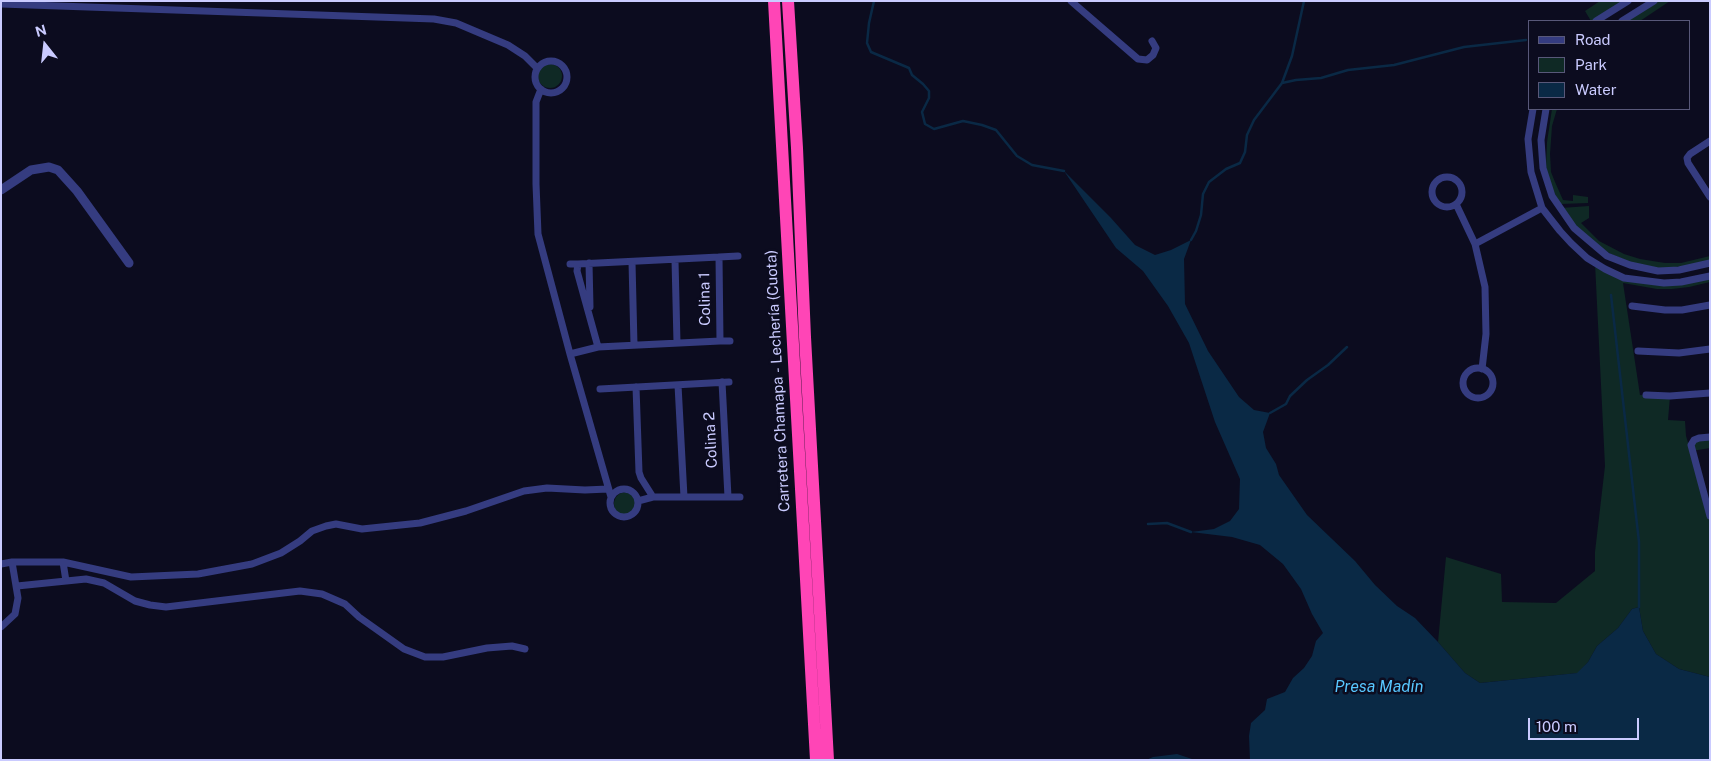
<!DOCTYPE html>
<meta charset="utf-8">
<style>
body{margin:0}
#map{position:relative;width:1711px;height:761px;overflow:hidden;background:#0c0c1f;font-family:"Public Sans",sans-serif}
canvas{display:block}
.frame{position:absolute;inset:0;border:2px solid #cacbff;pointer-events:none}
.legend{position:absolute;left:1528px;top:20px;width:162px;height:90px;box-sizing:border-box;background:#0c0c1f;border:1px solid #585879;margin:0;padding:6px 9px;list-style:none;font-size:15px;color:#cacbff}
.legend li{display:flex;align-items:center;gap:10px;height:25px}
.legend b{width:25px;border:1px solid #585879}
.north{position:absolute;left:20px;top:20px;width:50px;height:50px;-webkit-text-stroke:4px #0c0c1f;paint-order:stroke;rotate:344deg;font-size:14px;font-weight:700;line-height:20px;text-align:center;color:#cacbff}
.north::after{content:'';display:block;margin:auto;width:18px;height:22px;background:#cacbff;clip-path:polygon(50% 0,100% 100%,50% 72%,0 100%)}
.scale{position:absolute;left:1528px;top:718px;width:111px;height:22px;box-sizing:border-box;border:2px solid #cacbff;border-top:0;padding-left:6px;font-size:15px;line-height:18px;white-space:nowrap;color:#cacbff;-webkit-text-stroke:4px #0c0c1f;paint-order:stroke}
</style>
<div id="map">
<canvas width="1711" height="761"></canvas>
<div class="frame"></div>
<ul class="legend">
<li><b style="height:6px;background:#353c80"></b>Road</li>
<li><b style="height:14px;background:#0f2925"></b>Park</li>
<li><b style="height:14px;background:#0a2945"></b>Water</li>
</ul>
<div class="north">N</div>
<div class="scale">100 m</div>
</div>
<script>
const context = document.querySelector('canvas').getContext('2d');
context.lineJoin = 'round';
function fill(path, color) { context.fillStyle = color; context.fill(path, 'evenodd'); }
const toPath = rows => new Path2D(rows.map(r => 'M' + r).join(''));
function trace(path, color, width, dash) { context.strokeStyle = color; context.lineWidth = width; context.lineCap = dash ? 'butt' : 'round'; context.setLineDash(dash || []); context.stroke(path); }
function write(font, color, halo, rows, align = 'center') {
  context.font = font + ' "Public Sans",sans-serif'; context.lineWidth = 5; context.setLineDash([]); context.textBaseline = 'middle'; context.strokeStyle = halo; context.fillStyle = color; for (const [text, x, y, turn = 0] of rows) {
    context.save(); context.translate(x, y); context.rotate((+turn || 0) * Math.PI / 180); context.textAlign = isNaN(turn) ? turn : align; if (halo) context.strokeText(text, 0, 0); context.fillText(text, 0, 0); context.restore();
  }
}
fill(toPath([
 [1600,1,1628,1,1596,21,1591,21,1585,11],
 [1654,1,1670,1,1640,21,1622,21],
 '538 76a12 12 0 1 1 24 0a12 12 0 1 1-24 0Z',
 [1552,109,1557,109,1552,126,1550,154,1551,172,1555,182,1563,200,1573,201,1573,195,1588,197,1588,203,1560,204,1550,185,1546,167,1547,142],
 [1589,206,1589,218,1581,223,1599,241,1624,254,1640,259,1665,263,1681,263,1710,256,1710,261,1699,264,1661,269,1634,264,1611,254,1592,242,1580,231,1561,208],
 [1595,263,1624,278,1664,283,1710,276,1710,282,1689,287,1672,289,1657,289,1623,283,1640,395,1670,396,1668,420,1685,421,1686,436,1690,449,1694,440,1710,437,1710,448,1692,451,1710,516,1710,677,1679,669,1656,654,1643,631,1639,607,1632,609,1618,628,1597,646,1588,662,1578,673,1480,683,1465,673,1438,642,1446,557,1501,574,1502,602,1556,603,1595,571,1595,552,1605,466],
 '614 504a12 12 0 1 1 24 0a12 12 0 1 1-24 0Z'
]), '#0f2925');
fill(toPath([
 [1064,171,1111,218,1135,245,1155,255,1171,250,1191,240,1184,259,1185,304,1208,351,1239,397,1254,410,1270,413,1263,432,1266,448,1276,464,1279,475,1307,515,1355,561,1375,585,1397,606,1415,618,1438,642,1465,673,1480,683,1577,673,1588,662,1597,646,1618,628,1632,609,1639,607,1643,631,1656,654,1679,669,1710,677,1710,760,1250,760,1249,736,1251,723,1265,710,1267,699,1285,692,1293,678,1304,668,1312,656,1316,641,1323,633,1312,614,1301,589,1283,564,1260,545,1232,537,1191,532,1214,529,1230,521,1239,509,1240,479,1215,422,1189,343,1168,306,1143,271,1116,248],
 [1177,754,1195,760,1146,760,1153,757]
]), '#0a2945');
trace(toPath([
 [874,1,869,23,867,43,871,52,909,68,912,75,923,84,929,91,929,98,922,112,925,124,934,129,963,121,982,125,996,130,1017,156,1032,165,1064,171],
 [1282,83,1296,80,1321,78,1348,70,1394,65,1464,47,1526,40],
 [1191,240,1196,231,1201,215,1203,194,1209,182,1226,169,1240,163,1245,152,1247,135,1254,120,1282,83,1292,56,1304,1],
 [1611,295,1639,542,1639,607],
 [1270,413,1286,404,1290,396,1307,380,1328,365,1347,347],
 [1148,524,1167,523,1191,532]
]), '#0a2945', 2.5);
trace(toPath([
 [1071,1,1138,59,1147,60,1153,55,1156,48,1152,41],
 [1,4,434,19,456,23,508,45,525,56,537,68],
 [1596,21,1628,1],
 [1622,21,1654,1],
 '535 77a16 16 0 1 1 32 0a16 16 0 1 1-32 0Z',
 [541,89,536,102,536,184,538,234,570,354,611,497],
 [1533,109,1528,139,1531,172,1542,208,1560,231,1571,243,1587,258,1605,269,1624,278,1664,283,1681,282,1710,276],
 [1546,109,1541,140,1543,168,1552,196,1574,228,1607,256,1630,265,1658,271,1679,270,1710,263],
 [1710,141,1690,154,1687,158,1688,163,1710,197],
 '1432 192a15 15 0 1 1 30 0a15 15 0 1 1-30 0Z',
 [1456,204,1475,244,1485,287,1486,334,1482,369],
 [1475,244,1542,208],
 [719,257,738,256],
 [675,260,677,343],
 [632,262,634,345],
 [589,263,590,307],
 [570,264,578,264],
 [1632,306,1665,310,1682,310,1710,305],
 [720,341,730,341],
 [1638,351,1679,353,1710,349],
 [570,354,598,347,720,341,719,257,578,264,577,271,598,347],
 '1463 383a15 15 0 1 1 30 0a15 15 0 1 1-30 0Z',
 [722,382,728,497],
 [636,387,639,472,641,478,653,497],
 [600,389,729,382],
 [1646,395,1670,396,1710,393],
 [1710,437,1699,438,1694,440,1691,445,1710,516],
 '610 503a14 14 0 1 1 28 0a14 14 0 1 1-28 0Z',
 [684,497,740,497],
 [638,501,653,497,684,497,678,385],
 [12,562,63,562,66,581],
 [63,562,131,577,198,574,252,564,281,553,300,541,312,531,326,526,336,524,362,529,420,523,466,511,524,491,547,488,585,490,608,489],
 [1,564,12,562,18,598,15,614,1,627],
 [17,586,86,579,104,583,135,601,150,605,166,607,300,591,322,594,345,604,359,617,404,649,425,657,443,657,487,648,512,646,525,649]
]), '#353c80', 7);
trace(toPath([
 [1,190,31,170,49,167,58,170,77,191,129,263]
]), '#353c80', 9);
trace(toPath([
 [774,1,816,760],
 [788,1,797,148,805,337,828,760]
]), '#ff45b6', 12);
write('15px', '#cacbff', '#0c0c1f', [
 ["Colina 1",705,299,-91],
 ["Carretera Chamapa - Lechería (Cuota)",778,381,-93],
 ["Colina 2",711,440,-93]
]);
write('italic 16px', '#58c7ff', '#0c0c1f', [
 ["Presa Madín",1379,687]
]);
</script>
